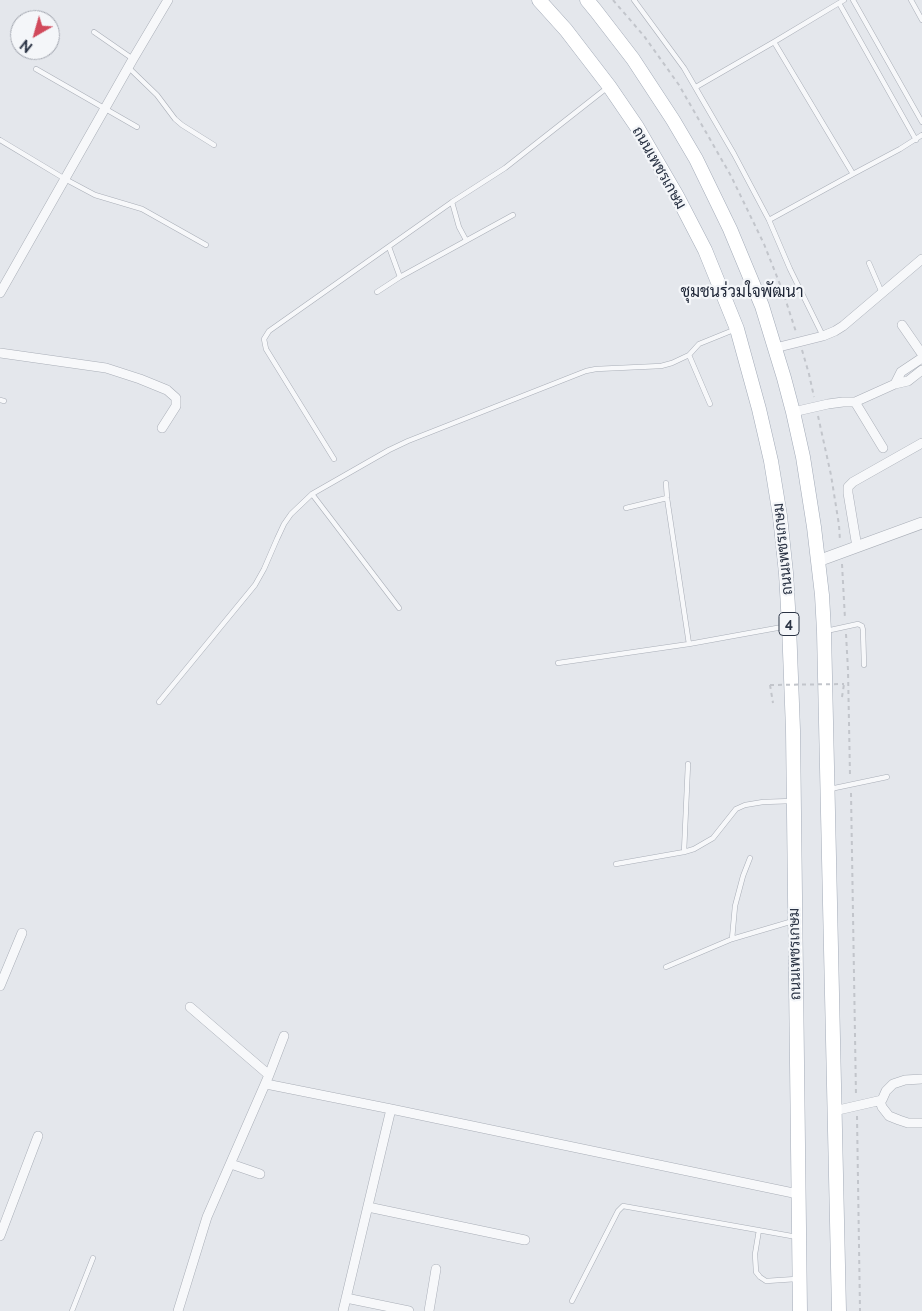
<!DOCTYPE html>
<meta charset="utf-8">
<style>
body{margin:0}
#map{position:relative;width:922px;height:1311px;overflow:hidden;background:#e4e7ec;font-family:Raleway,sans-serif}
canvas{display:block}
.north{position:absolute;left:10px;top:10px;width:50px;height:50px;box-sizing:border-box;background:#f4f6f9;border:1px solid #a4a8b1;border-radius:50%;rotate:218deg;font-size:14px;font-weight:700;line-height:20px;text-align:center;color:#2b3445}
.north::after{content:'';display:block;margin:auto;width:18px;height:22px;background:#d1495b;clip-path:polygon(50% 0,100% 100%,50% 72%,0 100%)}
</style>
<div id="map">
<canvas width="922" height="1311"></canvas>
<div class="north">N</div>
</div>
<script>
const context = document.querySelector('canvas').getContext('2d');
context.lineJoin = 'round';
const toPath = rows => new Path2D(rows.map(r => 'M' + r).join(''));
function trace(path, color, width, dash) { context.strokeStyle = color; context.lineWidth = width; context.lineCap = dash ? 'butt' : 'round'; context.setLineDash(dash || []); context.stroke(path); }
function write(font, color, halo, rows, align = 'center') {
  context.font = font + ' Raleway,Sarabun,sans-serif'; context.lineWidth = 4.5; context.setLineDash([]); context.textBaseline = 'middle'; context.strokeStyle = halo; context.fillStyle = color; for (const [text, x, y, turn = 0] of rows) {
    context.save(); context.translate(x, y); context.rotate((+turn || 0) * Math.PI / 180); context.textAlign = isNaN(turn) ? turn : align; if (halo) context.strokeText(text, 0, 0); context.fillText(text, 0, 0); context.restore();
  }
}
const service = toPath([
 [634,0,684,68,734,154,769,220,790,269,823,336],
 [844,0,839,3,916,140],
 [853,0,922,122],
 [911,0,922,20],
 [94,32,133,59],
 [774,42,853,174],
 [128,67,157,95,175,119,182,125,214,145],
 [36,69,137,127],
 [696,87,774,42,839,3],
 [0,140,65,179,95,195,142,209,206,245],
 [452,202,459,227,466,240],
 [769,220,853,174,900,149,922,135],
 [869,263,882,293],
 [400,277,513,215],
 [377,292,400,277,389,247],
 [689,355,710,404],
 [0,400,4,401],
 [334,459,266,349,264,339,269,331,452,202,505,168,608,87],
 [666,483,667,498,689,644,788,626],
 [626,508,667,498],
 [399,608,312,494,389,450,408,441,586,371,596,369,661,366,672,363,689,355,699,344,736,329],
 [826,631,858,624,862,626,863,630,864,665],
 [558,663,689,644],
 [159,702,255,585,264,569,277,539,284,524,291,514,312,494],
 [830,789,887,777],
 [684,852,688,764],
 [616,864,684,852,694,849,713,838,736,809,745,805,763,802,792,801],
 [732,939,735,906,743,876,750,858],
 [666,967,732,939,793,921],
 [759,1230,755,1254,756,1272,760,1277,766,1281,796,1279],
 [572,1301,618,1211,623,1206,797,1237],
 [72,1311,93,1258]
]);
const minor = toPath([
 [0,293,133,59,168,0],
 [902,325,922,354],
 [775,348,823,336,835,331,843,326,922,259],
 [0,353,106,368,140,379,167,390,176,398,176,406,162,428],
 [895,384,901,372,922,358],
 [855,402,883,448],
 [793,412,828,404,843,402,855,402,895,384,908,381,922,370],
 [857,547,848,493,848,487,853,482,922,443],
 [0,986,22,933],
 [190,1007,269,1075],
 [266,1084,391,1109,798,1194],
 [880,1101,882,1107,889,1116,899,1120,908,1123,922,1123],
 [834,1111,882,1100,886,1091,893,1084,905,1080,922,1079],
 [231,1164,260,1174],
 [368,1207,525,1240],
 [0,1236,38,1136],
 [346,1298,409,1311],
 [178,1311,207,1217,269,1075,284,1036],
 [343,1311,391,1109],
 [429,1311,436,1269]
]);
const tertiary = toPath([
 [818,561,922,523]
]);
const primary = toPath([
 [539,0,566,30,609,86,637,127,677,196,705,250,737,329,759,409,771,461,780,516,786,573,789,625,793,730,800,1311],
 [587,0,596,11,633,59,673,120,696,159,730,229,762,306,784,378,793,412,803,457,814,527,822,595,824,631,839,1311]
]);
trace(service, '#a9aeb7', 5.5);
trace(minor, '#a9aeb7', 10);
trace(tertiary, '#a9aeb7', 12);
trace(primary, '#a3abb8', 15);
trace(toPath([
 [613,0,644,36,679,85,731,176,764,244,783,292,796,332],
 [802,350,809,374,814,397],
 [818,416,831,475,839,525,840,541],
 [842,564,845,619],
 [846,634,848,670,850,776],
 [770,685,773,703],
 [842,697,844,684],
 [851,793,856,1096],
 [857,1116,860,1311]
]), '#c2c5cb', 2, [4, 4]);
trace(service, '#f7f8fa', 4.5);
trace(minor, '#f7f8fa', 9);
trace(tertiary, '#f7f8fa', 11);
trace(primary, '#fff', 14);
trace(toPath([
 [770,685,844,684]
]), '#c2c5cb', 2, [4, 4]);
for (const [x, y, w] of [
 [789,624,20]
]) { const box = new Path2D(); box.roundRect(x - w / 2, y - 11.5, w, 23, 4); context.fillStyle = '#f4f6f9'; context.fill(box); trace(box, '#2b3445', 1); }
write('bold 14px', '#2b3445', null, [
 ["4",789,624]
]);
write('15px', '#2b3445', '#f4f6f9', [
 ["ถนนเพชรเกษม",659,168,60],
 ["ถนนเพชรเกษม",783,549,-96],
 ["ถนนเพชรเกษม",795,954,-91]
]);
write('16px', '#1d2536', '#f4f6f9', [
 ["ชุมชนร่วมใจพัฒนา",742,292]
]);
</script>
